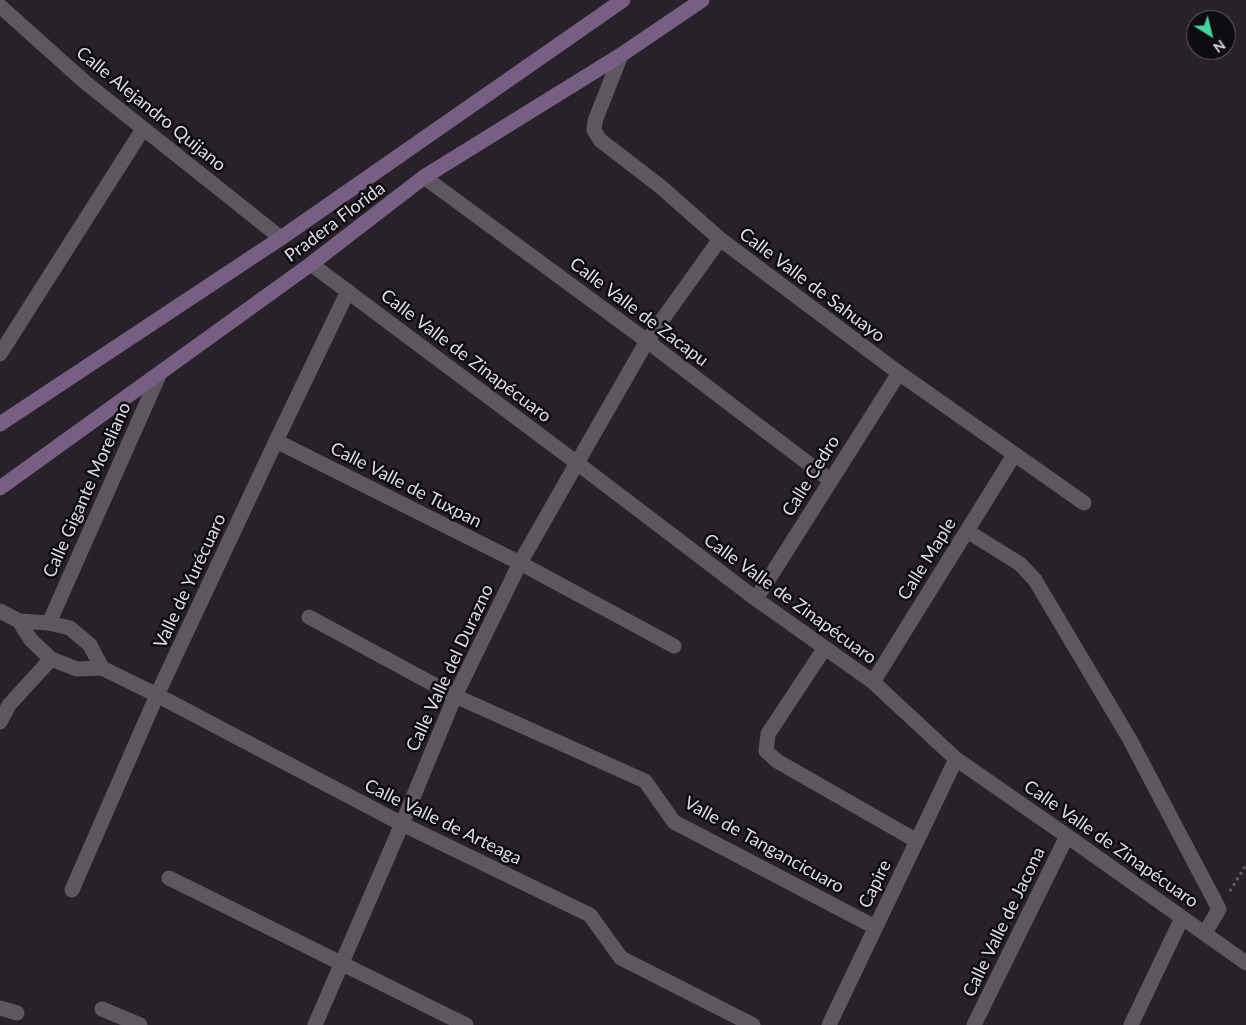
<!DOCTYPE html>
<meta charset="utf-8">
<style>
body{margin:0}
#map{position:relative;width:1246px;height:1025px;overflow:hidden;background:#272229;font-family:Lato,sans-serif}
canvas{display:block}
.north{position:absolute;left:1186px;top:10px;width:50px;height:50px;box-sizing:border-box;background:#0e0c10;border:1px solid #625f64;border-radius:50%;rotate:144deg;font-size:14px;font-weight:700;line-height:20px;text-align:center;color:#dfdce1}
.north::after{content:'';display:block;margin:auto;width:18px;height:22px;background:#45d49f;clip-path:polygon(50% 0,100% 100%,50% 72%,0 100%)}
</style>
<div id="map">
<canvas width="1246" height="1025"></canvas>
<div class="north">N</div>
</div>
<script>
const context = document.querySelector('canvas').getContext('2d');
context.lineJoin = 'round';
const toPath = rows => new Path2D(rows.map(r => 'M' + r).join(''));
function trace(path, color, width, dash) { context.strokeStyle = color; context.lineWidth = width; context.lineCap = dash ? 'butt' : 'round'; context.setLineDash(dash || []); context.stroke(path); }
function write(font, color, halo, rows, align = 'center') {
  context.font = font + ' Lato,sans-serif'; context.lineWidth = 5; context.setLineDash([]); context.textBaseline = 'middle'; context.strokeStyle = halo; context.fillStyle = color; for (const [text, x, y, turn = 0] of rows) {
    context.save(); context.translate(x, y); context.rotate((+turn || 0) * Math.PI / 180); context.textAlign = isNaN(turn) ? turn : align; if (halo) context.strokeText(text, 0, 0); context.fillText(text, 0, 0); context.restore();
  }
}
trace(toPath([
 [1230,891,1246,865]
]), '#646066', 3, [2.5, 4]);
trace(toPath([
 [621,55,595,121,594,130,600,140,661,187,720,239,899,373,1084,503],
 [424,177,647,341,830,480],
 [0,354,143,129],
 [276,441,520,563,674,646],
 [577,463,647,341,720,239],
 [967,531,1020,564,1035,580,1129,738,1219,909,1205,933],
 [756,599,899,373],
 [0,611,19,621,31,640,51,659,77,669,102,668,157,695,402,824,590,915,621,958,753,1025],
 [309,617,455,696,645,781,674,822,875,927],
 [19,621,49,623,70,628,90,645,102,668],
 [49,623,160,373],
 [824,649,768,734,766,751,777,761,917,841],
 [873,682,1014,455],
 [0,722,9,705,51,659],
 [169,878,466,1025],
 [72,890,157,695,276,441,348,291],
 [0,1008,17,1013],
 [102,1009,140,1025],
 [829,1025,956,759],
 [974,1025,1067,836],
 [1131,1025,1182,918]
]), '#5d5760', 15);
trace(toPath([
 [0,6,86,83,281,238],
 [311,264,577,463,756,599,873,682,956,759,1067,836,1246,963],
 [315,1025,402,824,455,696,520,563,577,463]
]), '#5d5760', 15);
trace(toPath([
 [0,424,281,238,623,0],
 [0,488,311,264,424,177,621,55,702,0]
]), '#765f82', 15);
write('18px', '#dfdce1', '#0e0c10', [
 ["Calle Alejandro Quijano",151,109,39],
 ["Pradera Florida",335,222,-37],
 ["Calle Valle de Sahuayo",812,285,37],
 ["Calle Valle de Zacapu",639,312,37],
 ["Calle Valle de Zinapécuaro",466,356,37],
 ["Calle Cedro",811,476,-58],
 ["Calle Valle de Tuxpan",406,485,27],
 ["Calle Gigante Moreliano",87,490,-66],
 ["Calle Maple",927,559,-58],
 ["Valle de Yurécuaro",190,581,-65],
 ["Calle Valle de Zinapécuaro",790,599,36],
 ["Calle Valle del Durazno",450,668,-65],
 ["Calle Valle de Arteaga",443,822,26],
 ["Calle Valle de Zinapécuaro",1111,844,35],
 ["Valle de Tangancicuaro",764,845,29],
 ["Capire",875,884,-64],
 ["Calle Valle de Jacona",1004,922,-64]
]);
</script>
